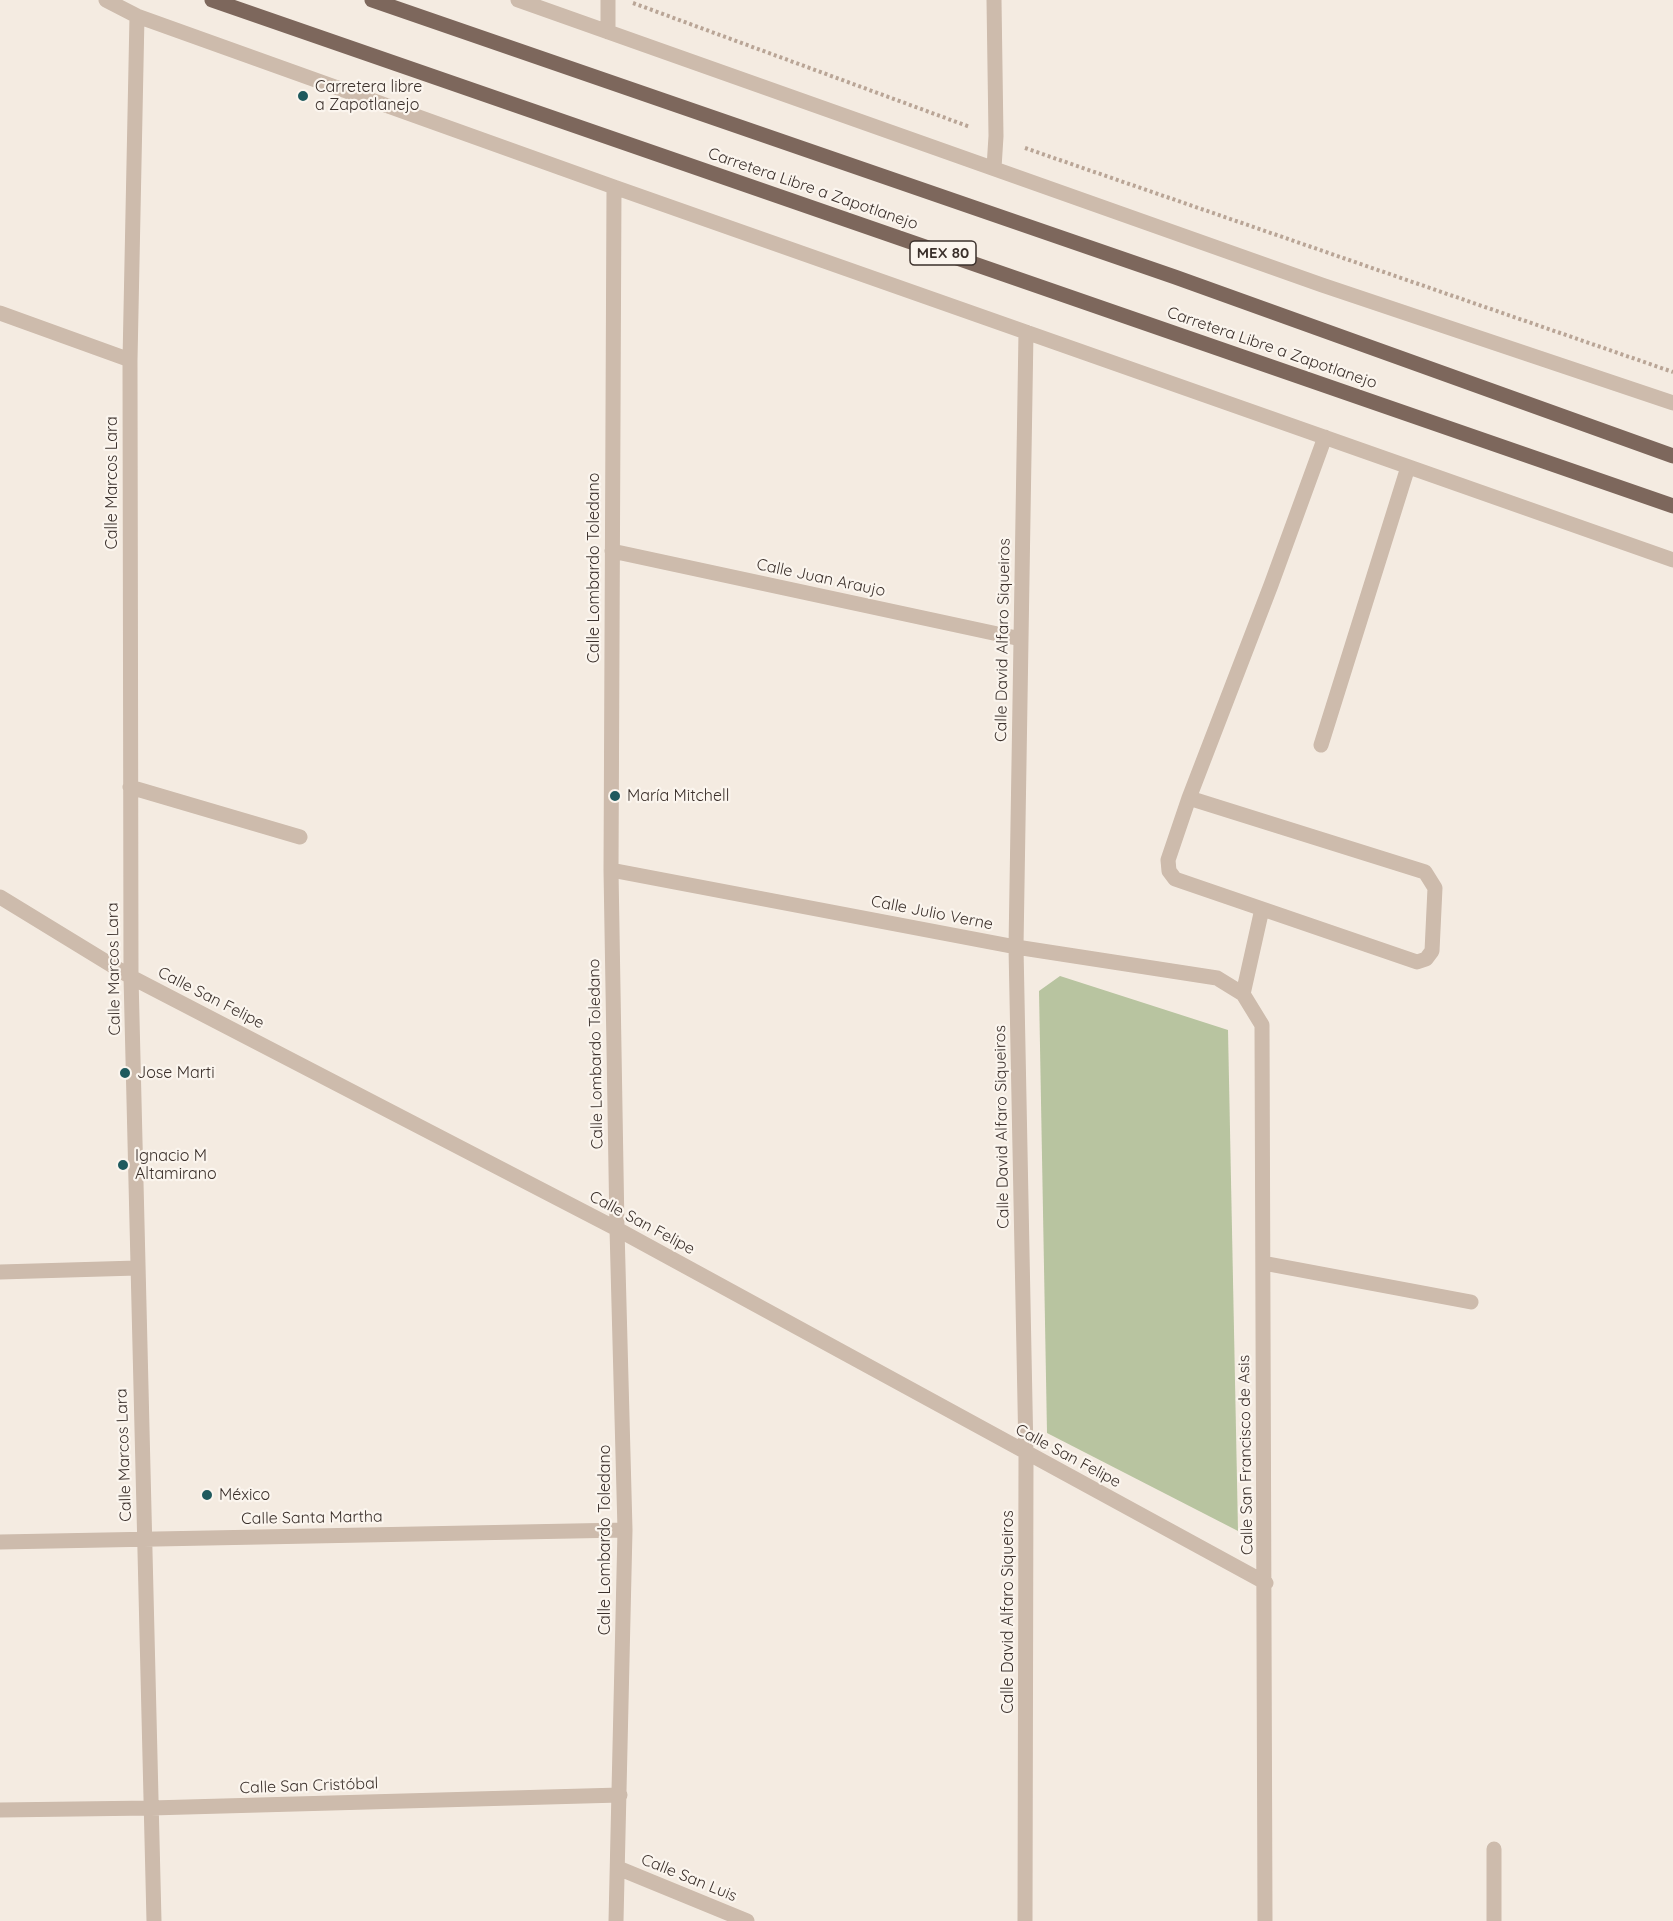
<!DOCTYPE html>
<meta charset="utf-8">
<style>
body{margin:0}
canvas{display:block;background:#f4ebe1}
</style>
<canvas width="1673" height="1921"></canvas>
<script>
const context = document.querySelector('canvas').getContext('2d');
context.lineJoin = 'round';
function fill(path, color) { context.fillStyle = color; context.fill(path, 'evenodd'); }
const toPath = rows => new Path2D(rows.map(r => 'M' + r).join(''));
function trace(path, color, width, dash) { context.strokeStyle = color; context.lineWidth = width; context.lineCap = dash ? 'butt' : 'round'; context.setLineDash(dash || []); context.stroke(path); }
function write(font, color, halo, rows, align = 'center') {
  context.font = font + ' Quicksand,sans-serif'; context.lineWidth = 4.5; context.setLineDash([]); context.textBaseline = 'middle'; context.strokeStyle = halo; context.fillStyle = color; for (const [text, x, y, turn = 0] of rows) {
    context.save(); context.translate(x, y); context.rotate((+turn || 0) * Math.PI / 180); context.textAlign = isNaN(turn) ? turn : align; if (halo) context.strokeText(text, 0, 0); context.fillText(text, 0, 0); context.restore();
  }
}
fill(toPath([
 [1060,976,1228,1030,1238,1531,1047,1433,1039,991]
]), '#b8c4a0');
trace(toPath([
 [633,3,970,127],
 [1025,148,1673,372]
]), '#b9a596', 4, [3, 3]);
trace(toPath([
 [106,0,137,16,614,187,1673,560],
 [518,0,1322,285,1673,403],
 [137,16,130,360,131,977,154,1921],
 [608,32,608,0],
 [994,168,996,136,994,0],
 [614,187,611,870,617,1229,625,1530,616,1921],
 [0,313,130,360],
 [612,551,1021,639],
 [1321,745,1408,467],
 [130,787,300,837],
 [1189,798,1425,872,1435,888,1432,951,1426,959,1417,962,1175,879,1169,871,1168,860,1189,798,1271,585,1325,437],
 [611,870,1016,947,1217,978,1243,994,1262,1025,1265,1921],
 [0,897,131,977,617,1229,1266,1583],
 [1243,994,1262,909],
 [1263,1263,1471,1302],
 [0,1272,137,1268],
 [0,1542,625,1530],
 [0,1810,151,1808,620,1795],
 [618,1868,747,1921],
 [1025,1921,1026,1454,1016,947,1026,332],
 [1494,1921,1494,1849]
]), '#cdbbac', 15);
trace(toPath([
 [212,0,1673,506],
 [372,0,1175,277,1673,456]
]), '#7d675c', 15);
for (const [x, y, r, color] of [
 [303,96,6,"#1f5a5e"],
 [615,796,6,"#1f5a5e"],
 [125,1073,6,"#1f5a5e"],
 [123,1165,6,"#1f5a5e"],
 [207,1495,6,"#1f5a5e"]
]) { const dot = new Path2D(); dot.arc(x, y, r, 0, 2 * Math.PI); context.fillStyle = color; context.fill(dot); trace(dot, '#fbf5ee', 2); }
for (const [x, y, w] of [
 [943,253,66]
]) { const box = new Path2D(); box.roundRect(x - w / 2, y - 12, w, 24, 4.5); context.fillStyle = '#fbf5ee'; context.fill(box); trace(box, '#3b302b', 1.5); }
write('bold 15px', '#3b302b', null, [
 ["MEX 80",943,253]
]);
write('16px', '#3b302b', '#fbf5ee', [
 ["Carretera libre",315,87],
 ["a Zapotlanejo",315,105],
 ["María Mitchell",627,796],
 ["Jose Marti",137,1073],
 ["Ignacio M",135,1156],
 ["Altamirano",135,1174],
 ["México",219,1495]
], 'left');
write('16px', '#3b302b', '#fbf5ee', [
 ["Carretera Libre a Zapotlanejo",813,189,19],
 ["Carretera Libre a Zapotlanejo",1272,348,19],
 ["Calle Marcos Lara",112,483,-90],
 ["Calle Lombardo Toledano",594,568,-90],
 ["Calle Juan Araujo",821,578,12],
 ["Calle David Alfaro Siqueiros",1003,640,-89],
 ["Calle Julio Verne",932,913,11],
 ["Calle Marcos Lara",114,969,-91],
 ["Calle San Felipe",211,998,27],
 ["Calle Lombardo Toledano",596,1054,-91],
 ["Calle David Alfaro Siqueiros",1002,1127,-91],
 ["Calle San Felipe",642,1223,28],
 ["Calle Marcos Lara",124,1455,-92],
 ["Calle San Francisco de Asis",1246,1455,-91],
 ["Calle San Felipe",1068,1456,28],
 ["Calle Santa Martha",312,1518,-1],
 ["Calle Lombardo Toledano",605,1540,-90],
 ["Calle David Alfaro Siqueiros",1008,1612,-90],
 ["Calle San Cristóbal",309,1786,-2],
 ["Calle San Luis",689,1878,22]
]);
</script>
